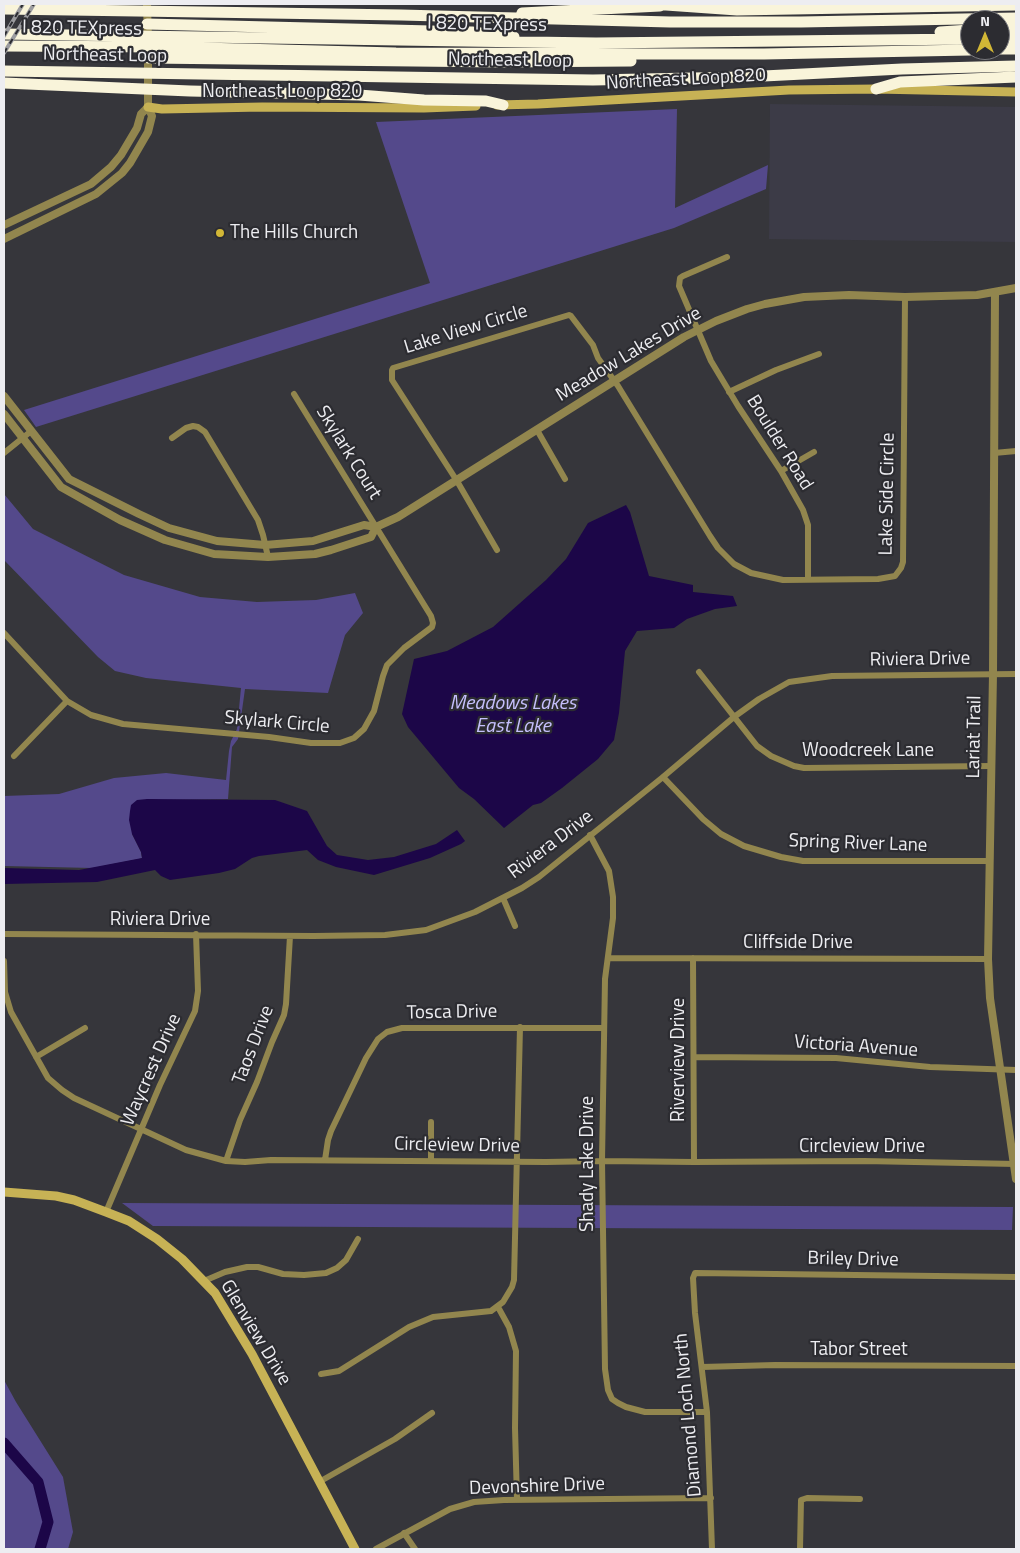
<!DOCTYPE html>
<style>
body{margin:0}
#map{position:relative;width:1020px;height:1553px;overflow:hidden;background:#36363b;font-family:"Titillium Web",sans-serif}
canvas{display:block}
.frame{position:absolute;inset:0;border:5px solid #ededf1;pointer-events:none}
.north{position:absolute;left:960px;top:10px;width:50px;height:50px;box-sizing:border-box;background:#2c2c31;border:1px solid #79797e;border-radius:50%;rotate:0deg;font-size:14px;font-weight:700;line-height:20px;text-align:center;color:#ededf1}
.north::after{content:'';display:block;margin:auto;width:18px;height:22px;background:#d2b736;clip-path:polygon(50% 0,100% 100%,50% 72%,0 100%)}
</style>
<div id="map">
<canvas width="1020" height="1553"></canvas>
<div class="frame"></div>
<div class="north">N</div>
</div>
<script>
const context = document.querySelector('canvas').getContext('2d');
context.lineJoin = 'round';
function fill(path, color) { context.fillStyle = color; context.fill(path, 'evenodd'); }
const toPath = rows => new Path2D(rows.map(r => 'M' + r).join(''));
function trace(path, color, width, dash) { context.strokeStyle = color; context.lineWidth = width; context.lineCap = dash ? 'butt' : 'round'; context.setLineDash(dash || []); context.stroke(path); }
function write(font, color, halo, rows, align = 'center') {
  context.font = font + ' "Titillium Web",sans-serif'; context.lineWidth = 4.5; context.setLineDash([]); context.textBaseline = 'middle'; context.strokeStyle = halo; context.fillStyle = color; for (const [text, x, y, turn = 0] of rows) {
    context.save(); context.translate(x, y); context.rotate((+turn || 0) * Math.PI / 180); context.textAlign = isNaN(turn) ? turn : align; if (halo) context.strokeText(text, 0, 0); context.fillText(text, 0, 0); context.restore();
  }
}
fill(toPath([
 [770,104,1016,107,1016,242,769,239]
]), '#3c3b47');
fill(toPath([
 [677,109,675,208,768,165,766,189,674,228,36,427,24,410,430,283,376,122],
 [4,494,33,529,124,575,200,597,257,602,316,600,355,593,363,613,345,635,328,693,245,689,238,739,232,747,228,799,161,800,147,799,132,834,141,852,142,858,139,859,93,868,4,866,4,796,59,794,114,778,166,773,226,780,229,751,231,741,237,729,241,688,146,678,115,671,98,657,4,560],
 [122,1203,1013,1207,1012,1230,153,1226],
 [4,1380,16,1402,63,1477,73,1532,68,1549,4,1549]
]), '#54498b');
fill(toPath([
 [626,505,630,512,649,576,693,585,693,592,733,596,737,606,715,609,687,619,674,628,637,631,625,651,619,713,614,740,598,759,562,788,541,803,533,805,504,828,474,799,459,788,408,727,402,714,414,659,447,651,493,627,546,580,566,559,588,523],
 [147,799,275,800,307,811,327,846,337,855,368,860,394,857,436,844,457,830,465,841,461,844,430,858,374,875,336,867,318,860,307,850,259,856,252,858,235,869,219,873,170,880,161,876,155,870,97,882,4,884,4,868,79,870,142,858,141,852,132,834,129,820,130,811,131,805,137,800]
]), '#1c0648');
trace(toPath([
 [4,1443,38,1482,48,1522,40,1549]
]), '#1c0648', 11);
trace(toPath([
 [727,257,683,276,680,278,679,286,711,361,738,406,781,471,803,510,808,525,808,579],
 [729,392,776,370,819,354],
 [537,430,565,479],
 [172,438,186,428,193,426,198,427,205,432,258,520,263,535,268,557],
 [4,453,30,432],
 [994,453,1016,451],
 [781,471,814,452],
 [497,550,457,481,392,380,392,370,393,368,569,315,571,316,593,345,598,358,618,386,710,536,718,548,734,564,751,573,783,580,878,579,895,576,901,568,903,562,905,297],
 [4,633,67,701,91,715,123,724,269,737,311,743,340,743,354,738,364,729,374,711,383,676,387,665,404,648,432,627,433,623,431,616,294,394],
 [699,672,757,746,771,756,794,766,804,768,991,766],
 [14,756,67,701],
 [663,777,703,819,721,834,744,846,781,857,803,861,989,861],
 [590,835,609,871,613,897,613,918,605,979,602,1161,605,1369,608,1390,612,1399,618,1403,626,1407,645,1412,707,1412],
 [503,898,515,926],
 [4,934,314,936,385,935,426,930,475,912,522,888,539,877,663,777,734,717,759,699,789,682,832,676,1016,674],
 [608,958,988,959],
 [693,958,694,1162],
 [4,961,5,992,11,1012,48,1078,62,1090,74,1098,186,1150,226,1161,245,1162,271,1160,546,1162,602,1161,694,1162,864,1161,1016,1164],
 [36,1057,85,1028],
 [694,1057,836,1058,930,1067,1016,1070],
 [431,1122,431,1161],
 [325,1160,328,1140,331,1131,366,1058,378,1039,387,1032,402,1028,603,1028],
 [226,1161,240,1120,257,1082,272,1042,284,1015,286,1004,290,936],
 [106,1212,160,1085,195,1011,198,991,196,934],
 [204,1281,225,1272,247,1267,258,1267,283,1274,304,1275,326,1273,337,1268,346,1260,358,1239],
 [498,1307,509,1327,516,1351,515,1428,517,1500],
 [702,1367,775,1365,1016,1366],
 [321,1374,339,1371,409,1327,433,1317,491,1311,503,1302,512,1287,514,1280,520,1027],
 [319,1482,395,1439,432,1413],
 [404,1533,415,1549],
 [376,1549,450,1509,474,1502,504,1500,711,1498],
 [712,1549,707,1412,695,1313,693,1278,695,1273,1016,1277],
 [800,1549,801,1500,807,1498,860,1499]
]), '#92864e', 6);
trace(toPath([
 [147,4,148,41],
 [4,225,91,184,111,167,121,155,137,128,141,114,148,107],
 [4,239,96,194,122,173,130,163,148,132,152,116,148,107,148,55],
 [995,293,993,674,988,959,990,998,1016,1179],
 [4,396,69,479,139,514,169,528,217,541,265,545,313,541,364,525,376,527,398,517,684,337,716,321,747,309,765,304,804,297,849,295,905,297,977,295,1016,288],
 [4,414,61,487,120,520,165,540,214,554,268,557,315,554,331,550,371,537,376,527]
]), '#92864e', 8);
trace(toPath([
 [497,105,538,104,789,90,876,89,1016,92],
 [148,107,162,109,262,107,424,108,476,106],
 [4,1192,56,1196,74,1200,106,1212,129,1221,157,1239,182,1259,215,1293,252,1354,355,1549]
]), '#c7b255', 9);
trace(toPath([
 [652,4,737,10,1016,5],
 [4,9,401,15,670,22,801,22,1016,18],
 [522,13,660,6],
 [147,24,472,32,514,37],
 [1000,29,1016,28],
 [940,32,970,30],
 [4,34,596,43,970,39],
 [1000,38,1016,38],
 [4,46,162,47,396,53,764,54,970,50],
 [1000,49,1016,49],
 [148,58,502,62,631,61],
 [4,71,593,80,744,77,902,69,1016,66],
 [4,83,190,91,359,95,424,100,486,101,503,105],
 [876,89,900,82,1016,77]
]), '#f9f4da', 11);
const rail = toPath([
 [4,36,23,4],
 [4,53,34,4]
]);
trace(rail, '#9b9b9f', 4);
trace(rail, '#2c2c31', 2, [5.5]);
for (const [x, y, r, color] of [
 [220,233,5,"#d2b736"]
]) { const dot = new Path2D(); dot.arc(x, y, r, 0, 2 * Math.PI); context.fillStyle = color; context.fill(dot); trace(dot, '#2c2c31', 2); }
write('19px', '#ededf1', '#2c2c31', [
 ["I 820 TEXpress",487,25,1],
 ["I 820 TEXpress",82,29,1],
 ["Northeast Loop",105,56,1],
 ["Northeast Loop",510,61,1],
 ["Northeast Loop 820",686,80,-3],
 ["Northeast Loop 820",282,92],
 ["Lake View Circle",466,330,-17],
 ["Meadow Lakes Drive",629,355,-31],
 ["Boulder Road",779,443,58],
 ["Skylark Court",348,453,58],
 ["Lake Side Circle",888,494,-89],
 ["Riviera Drive",920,660,-1],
 ["Skylark Circle",277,723,5],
 ["Lariat Trail",975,737,-89],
 ["Woodcreek Lane",868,751],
 ["Spring River Lane",858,844,2],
 ["Riviera Drive",551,845,-37],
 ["Riviera Drive",160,920],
 ["Cliffside Drive",798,943],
 ["Tosca Drive",452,1013,-1],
 ["Taos Drive",254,1045,-69],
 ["Victoria Avenue",856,1047,4],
 ["Riverview Drive",679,1060,-90],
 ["Waycrest Drive",152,1070,-66],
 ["Circleview Drive",457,1146,1],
 ["Circleview Drive",862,1147],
 ["Shady Lake Drive",588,1164,-90],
 ["Briley Drive",853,1260,1],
 ["Glenview Drive",255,1333,59],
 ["Tabor Street",859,1350],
 ["Diamond Loch North",689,1415,-95],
 ["Devonshire Drive",537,1487,-2]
]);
write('19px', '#ededf1', '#2c2c31', [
 ["The Hills Church",230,233]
], 'left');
write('italic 20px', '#c5bffc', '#2c2c31', [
 ["Meadows Lakes",513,704],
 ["East Lake",513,727]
]);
</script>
